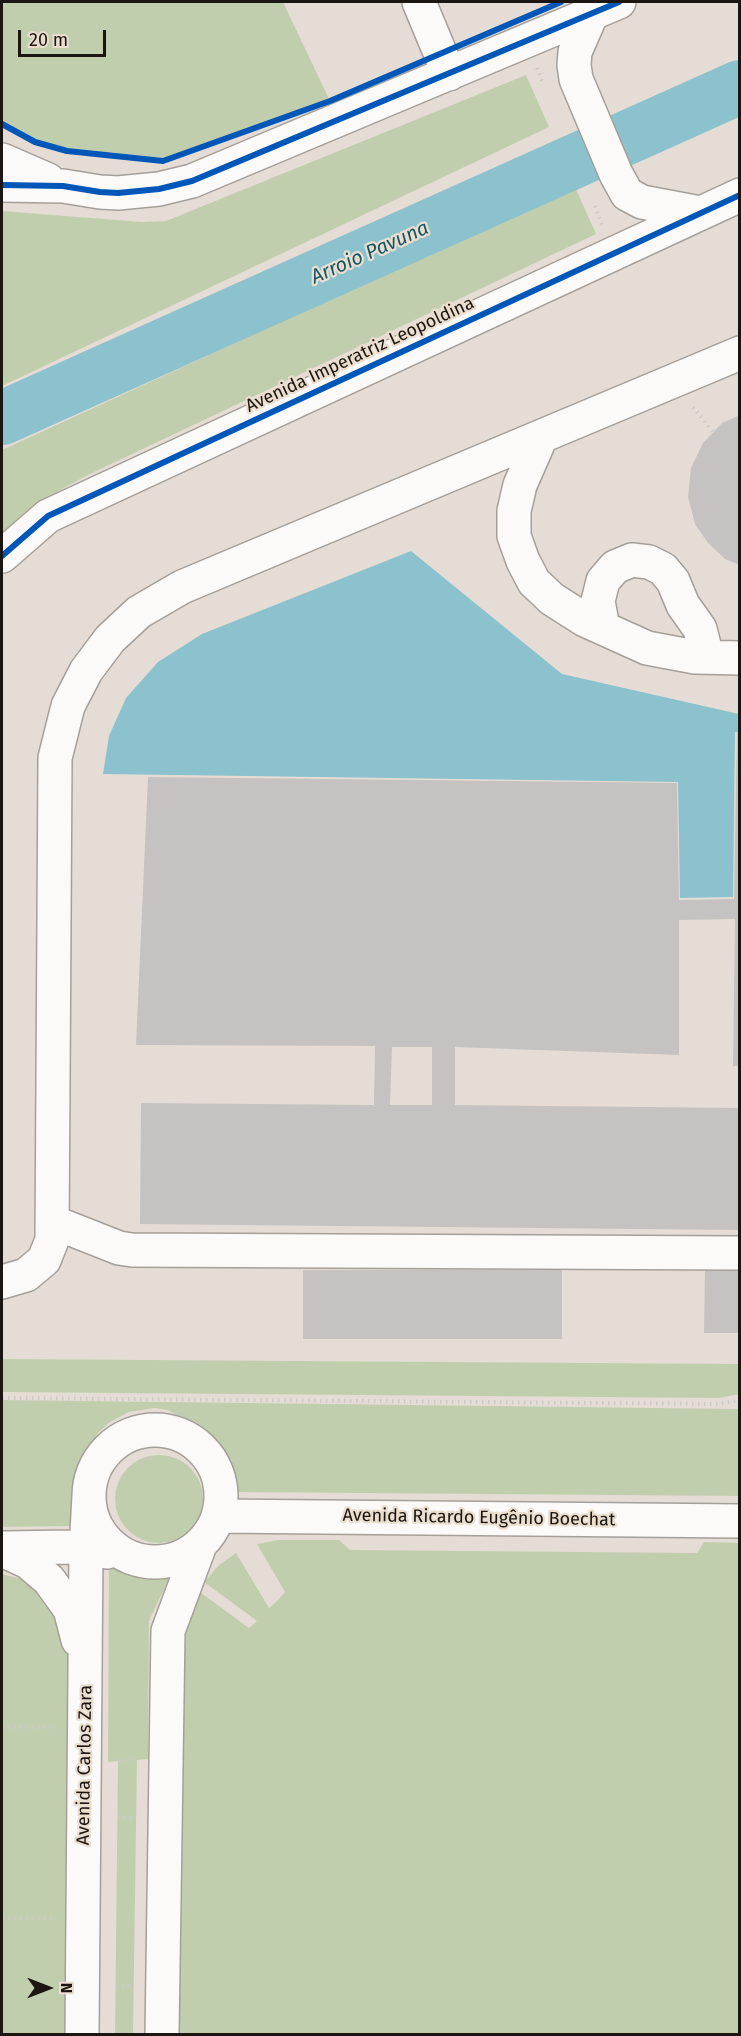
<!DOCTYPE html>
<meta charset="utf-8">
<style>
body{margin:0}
#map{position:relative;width:741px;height:2036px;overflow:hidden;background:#e5ddd5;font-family:"Fira Sans",sans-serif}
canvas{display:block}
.frame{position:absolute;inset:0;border:3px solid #1b1611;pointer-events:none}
.north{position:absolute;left:18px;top:1958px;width:60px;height:60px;-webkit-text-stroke:4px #ebdecf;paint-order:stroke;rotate:90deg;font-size:16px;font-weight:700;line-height:24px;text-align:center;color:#1b1611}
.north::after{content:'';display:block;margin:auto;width:21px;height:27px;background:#1b1611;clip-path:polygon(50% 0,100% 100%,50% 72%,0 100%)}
.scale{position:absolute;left:18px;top:30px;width:88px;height:27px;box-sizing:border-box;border:3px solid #1b1611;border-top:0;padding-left:8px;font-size:18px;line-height:21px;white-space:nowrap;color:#1b1611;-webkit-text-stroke:4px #ebdecf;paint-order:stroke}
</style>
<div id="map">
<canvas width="741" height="2036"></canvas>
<div class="frame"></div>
<div class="north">N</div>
<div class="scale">20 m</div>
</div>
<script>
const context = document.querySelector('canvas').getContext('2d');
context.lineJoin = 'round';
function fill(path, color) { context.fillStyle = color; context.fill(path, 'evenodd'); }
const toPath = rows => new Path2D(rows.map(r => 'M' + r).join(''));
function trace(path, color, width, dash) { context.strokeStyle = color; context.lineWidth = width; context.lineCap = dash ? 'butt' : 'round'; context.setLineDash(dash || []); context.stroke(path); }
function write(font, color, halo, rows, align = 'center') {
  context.font = font + ' "Fira Sans",sans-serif'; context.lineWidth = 4.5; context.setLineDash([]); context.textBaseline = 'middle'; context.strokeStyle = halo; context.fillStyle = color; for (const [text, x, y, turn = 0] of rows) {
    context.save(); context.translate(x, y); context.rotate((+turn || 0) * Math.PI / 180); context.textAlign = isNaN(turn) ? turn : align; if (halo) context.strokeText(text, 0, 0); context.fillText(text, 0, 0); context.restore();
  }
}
fill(toPath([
 [2,2,283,2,330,101,163,161,67,151,35,142,2,124],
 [526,75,549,127,2,386,2,211,142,222,166,221],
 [575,187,596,234,88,475,60,490,2,537,2,450],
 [2,1359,739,1364,740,1394,719,1398,2,1392],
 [2,1400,739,1409,739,1496,233,1492,227,1471,216,1451,201,1434,179,1416,167,1410,154,1408,129,1412,110,1422,98,1433,80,1460,75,1476,70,1526,2,1527],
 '115 1499a44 44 0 1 1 88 0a44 44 0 1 1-88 0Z',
 [278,1540,339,1540,350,1550,697,1553,704,1542,739,1543,739,2034,177,2034,180,1644,200,1592,249,1628,257,1621,204,1582,219,1565,236,1553,269,1608,277,1601,285,1592,257,1544],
 [109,1559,119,1570,170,1576,149,1621,148,1759,137,1760,133,2034,115,2034,118,1761,108,1762],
 [2,1574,21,1579,40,1590,70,1639,66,2034,2,2034]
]), '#c1cead');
fill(toPath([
 [411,551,562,674,739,714,739,732,735,732,733,897,680,898,678,782,103,774,109,736,126,698,158,662,202,634]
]), '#8bc2ce');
trace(toPath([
 [2,418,740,87]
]), '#8bc2ce', 54);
fill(toPath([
 [740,415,740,565,725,559,708,543,695,524,688,497,691,468,703,443,722,423],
 [737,732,740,732,740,1066,733,1066,735,919,679,920,679,1055,455,1047,455,1105,740,1108,740,1230,140,1224,141,1103,374,1105,375,1046,136,1045,148,777,677,783,679,900,734,899],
 [392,1047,432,1047,432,1105,390,1105],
 [705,1266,740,1266,740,1333,704,1333],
 [303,1270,562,1270,562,1339,303,1339]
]), '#c6c2c1');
const minor = toPath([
 [419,2,449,74],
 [592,13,575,52,574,65,576,79,616,174,627,194,642,202,700,213],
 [2,160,48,180],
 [2,185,63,186,100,192,118,193,159,189,192,181,619,2],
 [541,437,520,485,514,511,514,536,523,561,534,582,552,599,585,620,647,648,695,657,740,658],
 [2,556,48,516,740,195],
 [603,628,598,601,603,581,615,567,632,560,649,562,663,569,673,581,683,605,700,629,707,657],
 [53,1222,119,1248,132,1250,740,1253],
 [2,1282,26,1275,44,1260,52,1240,55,758,68,706,86,671,110,639,139,612,182,587,740,353],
 '89 1496a66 66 0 1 1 132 0a66 66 0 1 1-132 0Z',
 [218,1516,740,1521],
 [2,1548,71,1547,107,1552],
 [2,1550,28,1562,49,1580,70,1609,78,1640],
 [82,2034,86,1550,89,1496],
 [162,2034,168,1631,200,1545]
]);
trace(minor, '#a59f99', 36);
trace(toPath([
 [537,68,543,83],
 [595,206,602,225],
 [693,407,713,432],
 [2,1398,719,1404,740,1400],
 [2,1727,55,1727],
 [118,1761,136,1759],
 [118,1817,135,1818],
 [2,1918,52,1918],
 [116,1987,133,1986]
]), '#cccac7', 4, [1.5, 4.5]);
trace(minor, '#fbfaf9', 33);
trace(toPath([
 [2,124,35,142,67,151,163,161,330,101,561,2],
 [2,185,63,186,100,192,118,193,159,189,192,181,619,2],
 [2,556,48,516,740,195]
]), '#0057b8', 6);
write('18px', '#1b1611', '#ebdecf', [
 ["Avenida Imperatriz Leopoldina",360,355,-25],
 ["Avenida Ricardo Eugênio Boechat",479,1518,1],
 ["Avenida Carlos Zara",85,1765,-89]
]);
write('italic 20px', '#125766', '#ebdecf', [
 ["Arroio Pavuna",370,253,-24]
]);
</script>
